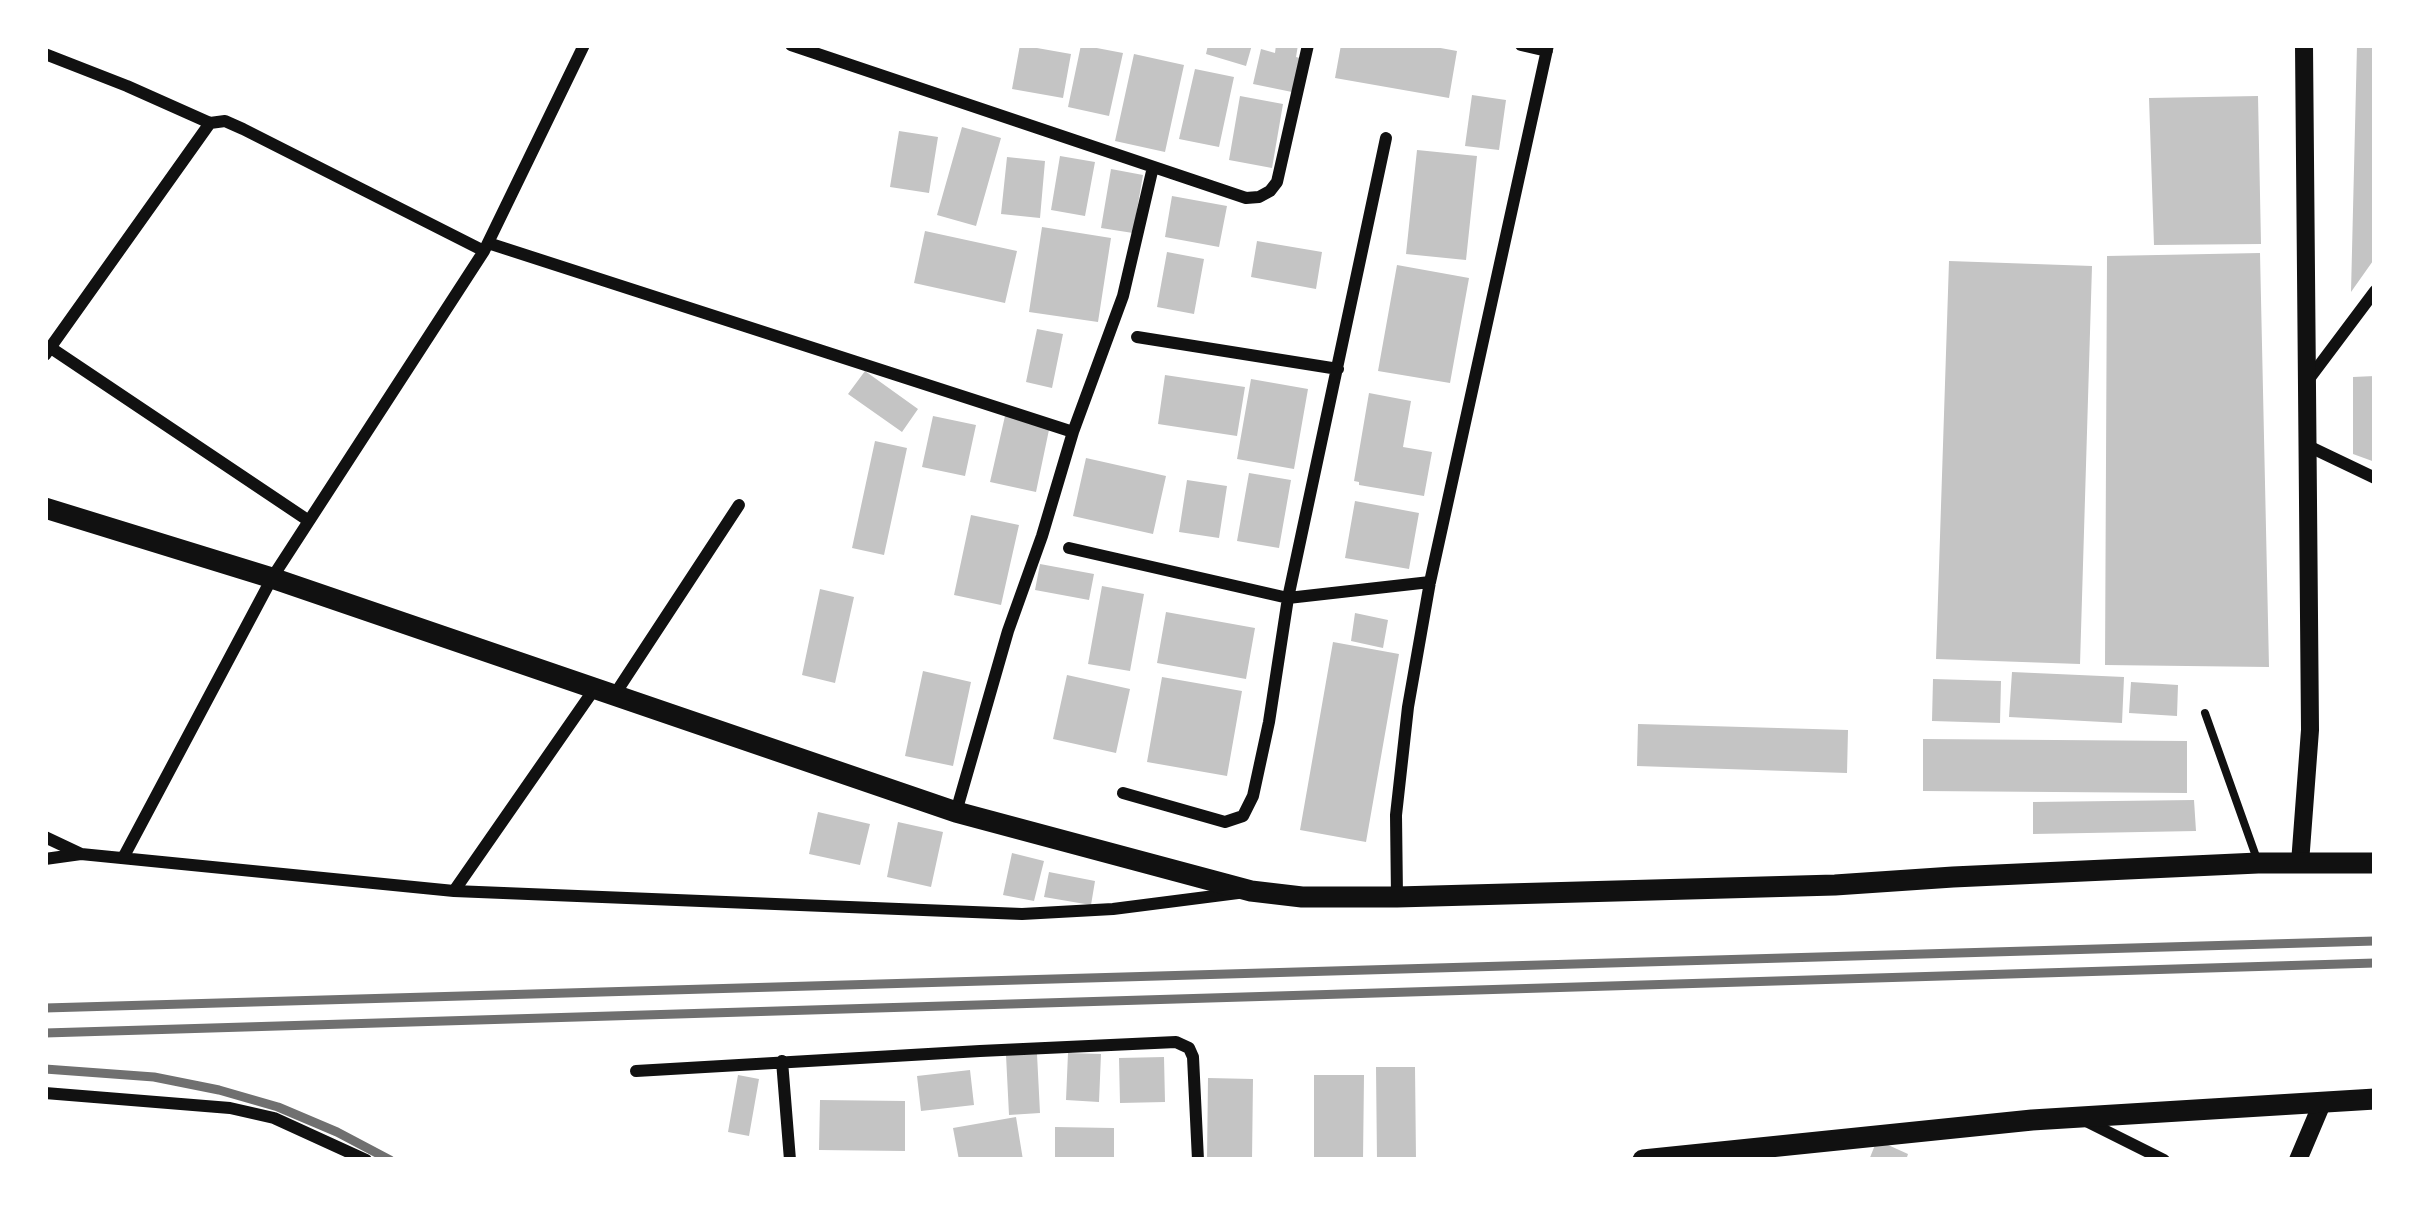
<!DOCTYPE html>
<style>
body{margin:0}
#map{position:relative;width:2420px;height:1205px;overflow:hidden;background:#fff;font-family:Arial,sans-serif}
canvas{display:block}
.frame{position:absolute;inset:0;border:48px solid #fff;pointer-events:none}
</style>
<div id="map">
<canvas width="2420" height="1205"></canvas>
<div class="frame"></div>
</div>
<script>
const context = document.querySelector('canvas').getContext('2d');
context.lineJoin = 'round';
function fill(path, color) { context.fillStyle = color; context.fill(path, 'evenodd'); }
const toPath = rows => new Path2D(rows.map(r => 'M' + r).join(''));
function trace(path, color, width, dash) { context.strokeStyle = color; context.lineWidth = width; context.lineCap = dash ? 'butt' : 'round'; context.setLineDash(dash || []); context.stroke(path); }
fill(toPath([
 [1020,45,1071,54,1063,98,1012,89],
 [1081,45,1123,53,1109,116,1068,107],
 [1208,45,1252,45,1246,66,1206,54],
 [1276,45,1298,45,1296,57,1300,58,1292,92,1253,84,1261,49,1275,53],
 [1341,45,1424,45,1457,51,1449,98,1335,78],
 [2357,45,2375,45,2375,258,2351,292],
 [1134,54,1184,65,1165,152,1115,141],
 [1195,69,1234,77,1219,147,1179,139],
 [1472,95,1506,100,1499,150,1465,146],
 [1240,96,1283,104,1272,168,1229,160],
 [2258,96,2261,244,2154,245,2149,98],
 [962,127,1001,138,976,226,937,215],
 [899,131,938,137,929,193,890,187],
 [1417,150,1477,156,1466,260,1406,254],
 [1060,156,1095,162,1085,216,1051,210],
 [1007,157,1045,161,1040,218,1001,214],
 [1111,169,1143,175,1133,233,1101,228],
 [1172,196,1227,206,1219,247,1165,237],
 [1042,227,1111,238,1098,322,1029,312],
 [925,231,1017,251,1005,303,914,283],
 [1257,241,1322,252,1316,289,1251,277],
 [1167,252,1204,259,1194,314,1157,307],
 [2260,253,2269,667,2105,665,2107,256],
 [1949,261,2092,266,2080,664,1936,659],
 [1397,265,1469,278,1450,383,1378,371],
 [1037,329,1063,334,1052,388,1026,382],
 [865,371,918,409,902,432,848,394],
 [1165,375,1245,387,1237,436,1158,424],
 [2375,376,2375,462,2353,454,2353,377],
 [1251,379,1308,389,1294,469,1237,459],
 [1369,393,1411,401,1403,447,1432,452,1424,496,1359,485,1359,482,1354,481],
 [933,416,976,425,965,476,922,467],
 [1005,416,1050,425,1036,492,990,482],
 [875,441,907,448,884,555,852,548],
 [1086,458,1166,476,1153,534,1073,516],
 [1249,473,1291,480,1279,548,1237,541],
 [1187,480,1227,486,1219,538,1179,532],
 [1355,501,1419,513,1409,569,1345,558],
 [971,515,1019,525,1001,605,954,595],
 [1040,564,1094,574,1089,600,1035,590],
 [1102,586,1144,594,1130,671,1088,664],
 [820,589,854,597,835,683,802,675],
 [1166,612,1255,628,1246,679,1157,663],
 [1355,613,1388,620,1383,648,1351,641],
 [1333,642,1399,654,1366,842,1300,830],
 [923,671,971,682,953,766,905,756],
 [2012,672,2124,677,2122,723,2009,717],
 [1067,675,1130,689,1116,753,1053,739],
 [1162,677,1242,691,1227,776,1147,762],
 [1933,679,2001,681,2000,723,1932,721],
 [2131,682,2178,685,2177,716,2129,713],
 [1638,724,1848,730,1847,773,1637,766],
 [1923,739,2187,741,2187,793,1923,791],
 [2194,800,2196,831,2033,834,2033,802],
 [818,812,870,824,860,865,809,854],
 [898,822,943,832,931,887,887,877],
 [1012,853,1044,861,1034,901,1003,895],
 [1049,872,1095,881,1091,905,1044,897],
 [1068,1053,1101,1054,1099,1102,1066,1100],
 [1037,1054,1040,1113,1009,1115,1006,1055],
 [1164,1057,1165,1102,1120,1103,1119,1058],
 [1376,1067,1415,1067,1416,1160,1377,1160],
 [970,1070,974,1105,921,1111,917,1076],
 [738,1075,759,1079,749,1136,728,1132],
 [1314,1075,1364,1075,1363,1160,1314,1160],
 [1208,1078,1253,1079,1252,1160,1207,1160],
 [820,1100,905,1101,905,1151,819,1150],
 [1016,1117,1023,1160,959,1160,953,1128],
 [1055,1127,1114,1128,1114,1160,1055,1160],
 [1877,1140,1908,1154,1906,1160,1869,1160]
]), '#c4c4c4');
trace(toPath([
 [2205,713,2258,862]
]), '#111', 8);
trace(toPath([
 [791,45,1246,198,1259,197,1270,191,1277,182,1308,45],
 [1521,45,1547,51],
 [45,54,127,86,210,123],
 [488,243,1073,432],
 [1137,337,1338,369],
 [51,348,309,521],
 [45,355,210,123,225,121,243,129,484,251],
 [2309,379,2375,291],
 [2308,446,2375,478],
 [1069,548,1288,598,1430,582],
 [615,694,739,505],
 [1123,793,1225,822,1243,816,1253,796,1269,722,1288,598,1386,138],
 [956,812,1008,631,1042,536,1073,432,1123,296,1153,167],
 [45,837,81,854],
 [123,858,272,578,484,251,584,45],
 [45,859,81,854,454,891,1022,914,1113,909,1238,893],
 [454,891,595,688],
 [1397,897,1396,815,1408,707,1430,582,1548,45],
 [782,1061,790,1160],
 [636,1071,980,1051,1176,1042,1189,1048,1193,1057,1198,1160],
 [45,1093,230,1108,274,1118,366,1160],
 [2082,1119,2164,1160]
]), '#111', 12);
trace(toPath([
 [2300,863,2310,730,2304,45],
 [2298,1160,2323,1101]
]), '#111', 18);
trace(toPath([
 [45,508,272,578,956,812,1251,891,1302,897,1397,897,1835,885,1953,877,2258,863,2375,863],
 [1643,1160,2032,1120,2375,1099]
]), '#111', 21);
trace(toPath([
 [45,1008,2375,941],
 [45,1033,2375,963],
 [45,1069,154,1077,219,1090,278,1107,337,1132,390,1160]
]), '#707070', 9);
</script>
